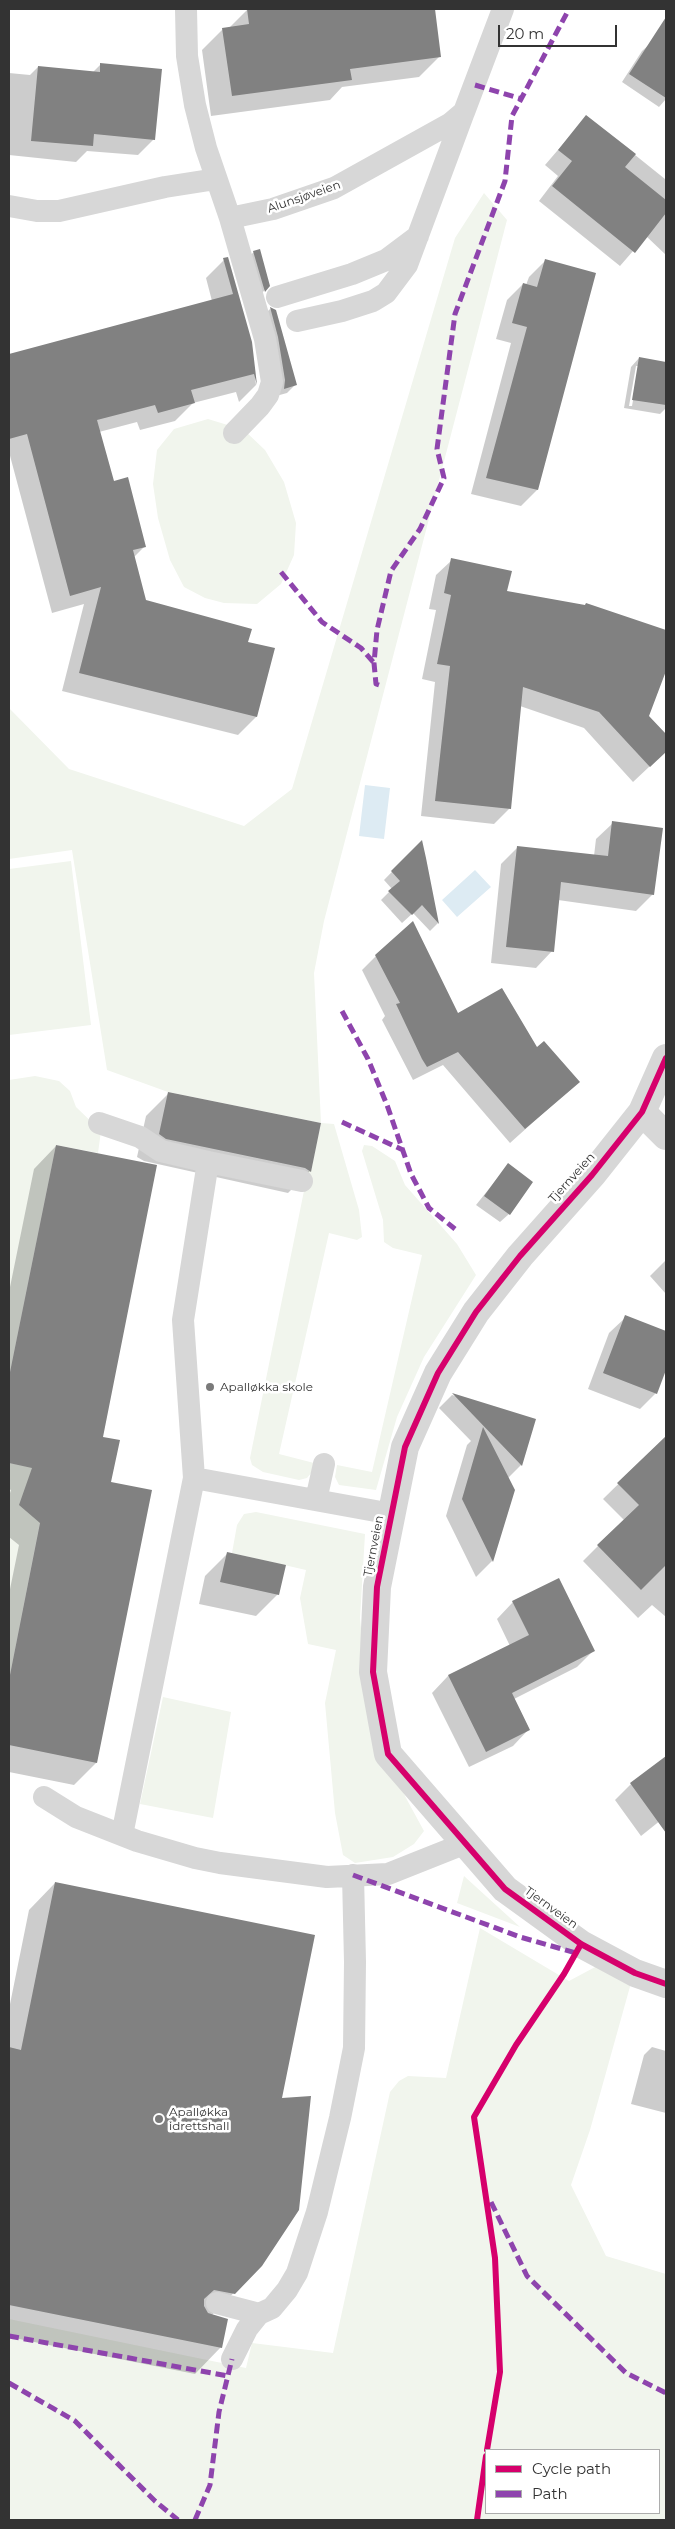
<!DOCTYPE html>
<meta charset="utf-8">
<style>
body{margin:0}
#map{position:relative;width:675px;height:2529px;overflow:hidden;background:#fff;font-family:Montserrat,sans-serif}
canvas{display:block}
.frame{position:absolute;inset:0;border:10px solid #333;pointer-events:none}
.legend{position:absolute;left:485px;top:2449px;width:175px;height:65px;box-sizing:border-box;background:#fff;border:1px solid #adadad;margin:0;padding:6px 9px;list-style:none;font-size:15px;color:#333}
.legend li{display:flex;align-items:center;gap:10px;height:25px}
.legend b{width:25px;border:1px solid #adadad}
.scale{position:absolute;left:498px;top:25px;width:119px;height:22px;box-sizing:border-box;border:2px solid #333;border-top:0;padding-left:6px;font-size:15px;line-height:18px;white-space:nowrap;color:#333;-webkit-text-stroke:4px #fff;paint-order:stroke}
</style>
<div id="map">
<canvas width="675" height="2529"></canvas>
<div class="frame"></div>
<ul class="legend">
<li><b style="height:6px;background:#d6006c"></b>Cycle path</li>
<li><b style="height:6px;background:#8e44ad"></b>Path</li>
</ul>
<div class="scale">20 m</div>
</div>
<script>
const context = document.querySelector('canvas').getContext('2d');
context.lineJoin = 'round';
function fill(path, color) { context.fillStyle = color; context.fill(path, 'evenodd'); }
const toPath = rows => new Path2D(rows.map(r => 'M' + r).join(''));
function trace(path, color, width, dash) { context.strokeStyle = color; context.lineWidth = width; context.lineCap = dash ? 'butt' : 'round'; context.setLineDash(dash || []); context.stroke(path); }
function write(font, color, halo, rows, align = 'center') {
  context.font = font + ' Montserrat,sans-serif'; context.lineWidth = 5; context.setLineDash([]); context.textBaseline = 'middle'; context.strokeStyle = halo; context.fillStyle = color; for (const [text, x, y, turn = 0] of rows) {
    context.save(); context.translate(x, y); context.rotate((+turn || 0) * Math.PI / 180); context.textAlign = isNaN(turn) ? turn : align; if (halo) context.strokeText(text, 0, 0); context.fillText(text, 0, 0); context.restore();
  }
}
fill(toPath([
 [484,193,507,220,324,921,314,973,321,1123,334,1124,359,1210,362,1237,357,1240,329,1233,279,1454,314,1463,312,1472,307,1478,299,1480,263,1472,252,1465,250,1458,308,1171,311,1171,321,1123,168,1092,107,1070,72,850,9,859,9,708,69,769,244,826,292,789,455,238],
 [208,419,244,430,265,450,284,482,296,523,294,555,281,584,257,604,224,603,205,598,184,587,170,560,158,518,153,484,157,450,174,429],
 [71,861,91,1025,9,1035,9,869],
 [35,1076,59,1081,70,1091,76,1107,101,1131,98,1153,56,1145,9,1377,9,1080],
 [364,1145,372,1146,395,1161,405,1185,457,1244,476,1275,424,1357,397,1417,376,1490,339,1485,335,1477,337,1465,372,1472,422,1255,393,1248,384,1242,383,1220,362,1151],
 [9,1463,51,1471,21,1504,25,1510,42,1512,9,1680],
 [256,1512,365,1534,360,1618,366,1680,382,1744,406,1798,424,1831,414,1844,393,1857,355,1863,343,1855,335,1813,325,1703,336,1650,308,1644,300,1598,306,1570,232,1553,237,1525,244,1514],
 [163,1697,231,1712,213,1818,140,1804],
 [464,1876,520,1927,457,1903],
 [480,1928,569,1981,597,1966,631,1983,590,2130,571,2185,606,2256,666,2274,666,2520,9,2520,9,2319,246,2368,252,2343,333,2353,390,2092,399,2081,408,2076,446,2078],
 [486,2450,659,2450,659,2513,486,2513]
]), '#f1f5ed');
fill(toPath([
 [365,785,390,788,384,839,359,836],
 [475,870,491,887,457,917,442,900]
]), '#ddebf3');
fill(toPath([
 [256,9,433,9,440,56,419,77,342,87,330,100,211,116,202,50,223,29,229,28,247,10],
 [651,43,666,53,666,99,659,107,622,82,642,51],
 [101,64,154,139,138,155,87,151,76,162,9,155,9,73,30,75,38,67,92,73],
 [582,122,594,122,665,179,666,177,666,255,646,236,620,266,539,201,558,176,545,165],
 [254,252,268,286,257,299,245,260],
 [224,260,251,342,256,385,239,402,236,392,193,403,175,421,140,430,137,422,99,432,113,483,145,546,133,558,145,601,247,643,273,649,256,717,238,735,62,691,84,604,52,613,9,452,9,355,212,301,206,278],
 [545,261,537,490,521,506,471,494,511,343,496,339,507,300,523,284,526,285,529,277],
 [270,309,275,311,295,385,287,393,276,396,262,317],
 [639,358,666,363,666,408,660,414,624,408,631,367],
 [636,366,639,366,632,406,629,406],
 [452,560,506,592,584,606,586,604,666,631,666,667,648,716,666,736,666,751,633,782,584,728,520,706,510,808,494,824,421,816,435,682,422,679,436,610,429,609,436,575],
 [613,823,653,894,636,911,558,900,552,951,536,968,491,963,501,864,518,847,594,856,596,839],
 [421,842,438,923,430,931,413,913,402,923,381,900,392,889,384,880],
 [376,956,457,1015,537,1049,578,1082,510,1143,443,1065,413,1080,382,1020,385,1016,362,970],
 [168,1094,320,1124,310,1171,288,1193,144,1161,137,1157,146,1116],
 [56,1146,110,1483,96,1763,74,1785,9,1772,9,1594,19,1545,9,1537,9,1496,11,1490,9,1489,9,1292,34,1169],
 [508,1165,509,1214,500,1222,476,1205],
 [666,1260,666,1294,650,1276],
 [626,1317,666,1332,666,1367,656,1393,640,1409,588,1389,609,1333],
 [452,1395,534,1420,521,1465,508,1478,513,1490,492,1561,476,1577,446,1516,467,1445,471,1441,439,1408],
 [653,1450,666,1463,666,1489,659,1496,666,1503,666,1617,652,1605,638,1618,583,1561,624,1520,603,1499],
 [227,1554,278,1594,256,1616,199,1604,205,1576],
 [513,1602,594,1650,577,1667,514,1699,529,1729,513,1746,469,1767,432,1693,448,1676,510,1646,497,1619],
 [661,1762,666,1767,666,1816,641,1836,615,1800,631,1784],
 [55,1883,281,2099,261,2265,212,2315,221,2347,195,2374,9,2337,9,2009,29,1910],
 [652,2047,666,2051,666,2113,631,2104,644,2055]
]), '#0003');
fill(toPath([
 [247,9,435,9,441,57,350,69,352,80,232,96,222,28,249,24],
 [666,17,666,98,629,74],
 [100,63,162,69,155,140,94,134,93,146,31,141,38,66,100,72],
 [586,115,636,154,625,167,666,200,666,213,635,253,552,186,572,161,558,150],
 [260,249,270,286,265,292,253,251],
 [228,257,252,342,257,385,254,374,191,390,195,403,158,413,155,405,97,420,114,481,128,477,146,547,133,550,146,600,252,629,248,642,275,648,257,717,79,673,101,587,70,596,27,434,9,439,9,354,233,294,223,258],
 [545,259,596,273,538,490,486,478,527,327,512,323,523,283,537,287],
 [270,307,276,310,297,385,284,389,285,380,278,337],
 [639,357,666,362,666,405,632,400],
 [451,558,512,571,507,591,585,605,586,603,666,630,666,671,649,716,666,734,666,752,650,767,599,712,523,687,511,809,435,801,450,666,437,664,451,595,444,593],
 [612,821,663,828,654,895,561,882,554,952,506,947,517,846,608,856],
 [422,840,426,858,439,924,422,905,412,915,388,891,400,881,391,871],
 [413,921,458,1013,502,988,537,1047,544,1041,580,1082,525,1129,458,1052,427,1067,422,1059,396,1004,400,1003,375,955],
 [168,1092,321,1123,311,1172,305,1168,166,1139,159,1134],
 [56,1145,157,1165,103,1437,120,1440,111,1482,152,1490,97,1763,9,1745,9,1680,40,1523,19,1505,32,1468,9,1463,9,1377],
 [508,1163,533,1182,510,1215,484,1196],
 [625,1315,666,1331,666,1370,657,1394,603,1373],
 [452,1393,536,1419,522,1466],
 [483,1427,515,1490,493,1562,462,1499],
 [666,1436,666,1565,641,1590,597,1545,639,1505,617,1483],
 [227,1552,286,1565,279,1595,220,1582],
 [559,1578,595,1651,512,1693,530,1730,486,1752,448,1675,529,1635,512,1601],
 [666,1756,666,1833,630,1783],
 [55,1882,315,1935,282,2098,311,2096,299,2210,262,2266,235,2294,214,2290,204,2299,204,2306,208,2313,228,2319,222,2348,9,2305,9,2047,21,2050]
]), '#818181');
trace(toPath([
 [186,9,187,56,195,105,206,148,230,218,273,209,334,188,451,123,464,112,503,9],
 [9,206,37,211,59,211,165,187,216,179],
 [230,218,265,339,272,382,268,395,260,406,234,433],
 [277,297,352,274,386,260,418,236],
 [297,321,342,311,373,301,386,293,407,265,464,112],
 [99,1123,140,1137,161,1151,208,1162,183,1320,194,1478,122,1835],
 [208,1162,302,1181],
 [194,1478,392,1514],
 [316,1500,324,1464],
 [44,1797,76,1817,137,1841,195,1858,220,1863,327,1877,388,1874,466,1843],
 [217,2303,259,2314],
 [232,2359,247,2329,259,2314,272,2308,287,2290,297,2273,317,2212,340,2118,354,2048,355,1962,353,1875]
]), '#d7d7d7', 22);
trace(toPath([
 [666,1058,642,1112,592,1175,520,1256,476,1312,438,1373,405,1447,377,1587,373,1672,388,1754,505,1889,581,1944,635,1973,666,1984],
 [642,1112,666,1136]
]), '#d7d7d7', 28);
trace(toPath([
 [475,85,522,99],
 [281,572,322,622,361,648,374,663],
 [379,685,376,684,374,663,377,630,391,571,420,529,444,478,437,449,455,314,505,181,512,116,569,9],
 [342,1011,368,1059,387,1105,411,1174,429,1208,455,1229],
 [342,1122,403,1150],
 [353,1875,520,1937,576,1953],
 [491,2202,527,2276,626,2373,666,2393],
 [9,2336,228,2376],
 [9,2383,75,2421,155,2501,178,2520],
 [195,2520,210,2485,219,2412,232,2359]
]), '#8e44ad', 5, [10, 5]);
trace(toPath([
 [666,1058,642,1112,592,1175,520,1256,476,1312,438,1373,405,1447,377,1587,373,1672,388,1754,505,1889,581,1944,635,1973,666,1984],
 [487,2450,500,2372,495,2258,474,2117,516,2045,564,1974,581,1944],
 [477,2520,486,2456]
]), '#d6006c', 6);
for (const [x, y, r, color] of [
 [210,1387,5,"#7a7a7a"],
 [159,2119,5,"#7a7a7a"]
]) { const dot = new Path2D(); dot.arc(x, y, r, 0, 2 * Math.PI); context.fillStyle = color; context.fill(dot); trace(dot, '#fff', 2); }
write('12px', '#333', '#fff', [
 ["Alunsjøveien",304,197,-19],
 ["Tjernveien",572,1178,-48],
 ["Tjernveien",374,1546,-79],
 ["Tjernveien",551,1908,36]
]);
write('12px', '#333', '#fff', [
 ["Apalløkka skole",220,1387],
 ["Apalløkka",169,2112],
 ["idrettshall",169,2126]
], 'left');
</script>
